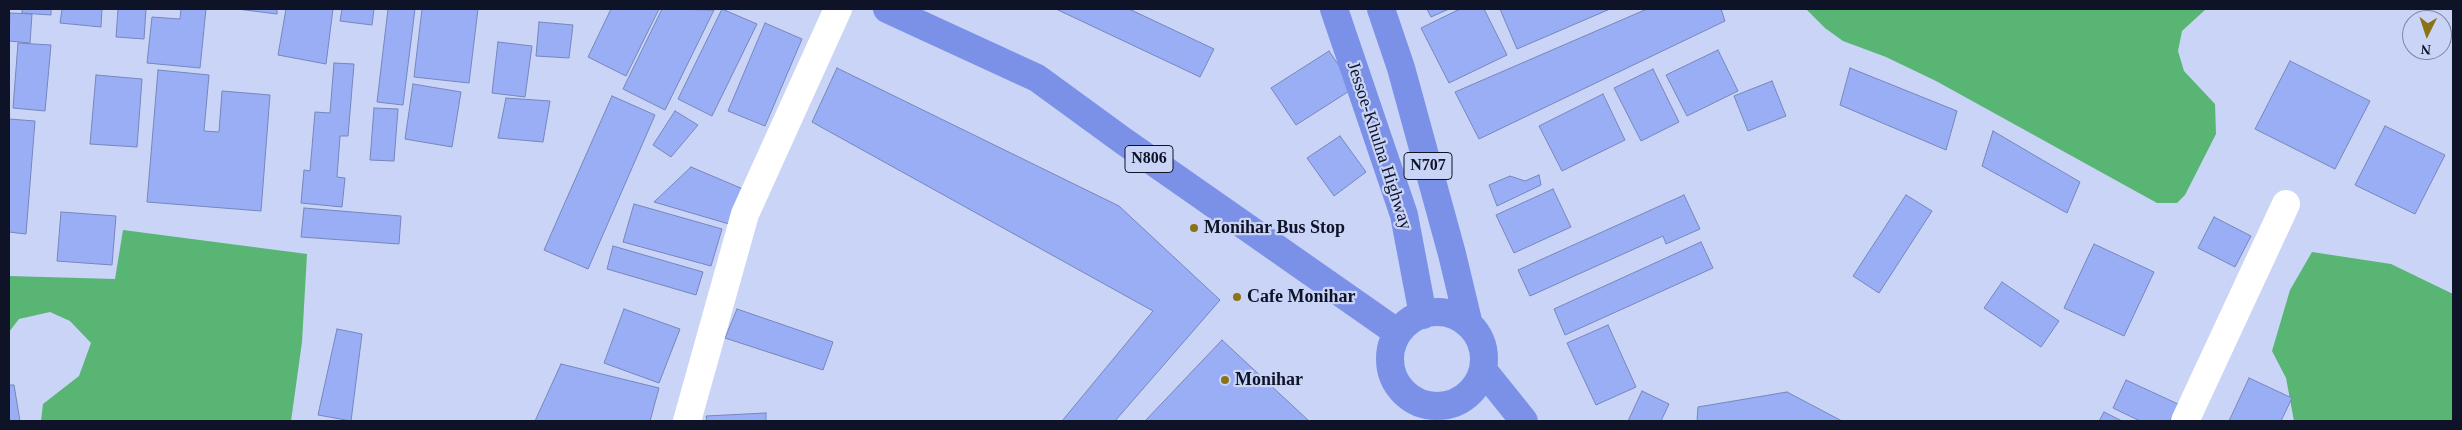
<!DOCTYPE html>
<style>
body{margin:0}
#map{position:relative;width:2462px;height:430px;overflow:hidden;background:#c9d4f7;font-family:"Times New Roman",serif}
canvas{display:block}
.frame{position:absolute;inset:0;border:10px solid #0e1327;pointer-events:none}
.north{position:absolute;left:2402px;top:10px;width:50px;height:50px;box-sizing:border-box;background:#c9d4f7;border:1px solid #7e87a4;border-radius:50%;rotate:184deg;font-size:14px;font-weight:700;line-height:20px;text-align:center;color:#0e1327}
.north::after{content:'';display:block;margin:auto;width:18px;height:22px;background:#8c7216;clip-path:polygon(50% 0,100% 100%,50% 72%,0 100%)}
</style>
<div id="map">
<canvas width="2462" height="430"></canvas>
<div class="frame"></div>
<div class="north">N</div>
</div>
<script>
const context = document.querySelector('canvas').getContext('2d');
context.lineJoin = 'round';
function fill(path, color) { context.fillStyle = color; context.fill(path, 'evenodd'); }
const toPath = rows => new Path2D(rows.map(r => 'M' + r).join(''));
function trace(path, color, width, dash) { context.strokeStyle = color; context.lineWidth = width; context.lineCap = dash ? 'butt' : 'round'; context.setLineDash(dash || []); context.stroke(path); }
function write(font, color, halo, rows, align = 'center') {
  context.font = font + ' "Times New Roman",serif'; context.lineWidth = 4.5; context.setLineDash([]); context.textBaseline = 'middle'; context.strokeStyle = halo; context.fillStyle = color; for (const [text, x, y, turn = 0] of rows) {
    context.save(); context.translate(x, y); context.rotate((+turn || 0) * Math.PI / 180); context.textAlign = isNaN(turn) ? turn : align; if (halo) context.strokeText(text, 0, 0); context.fillText(text, 0, 0); context.restore();
  }
}
fill(toPath([
 [1806,9,2206,9,2182,31,2178,51,2184,71,2215,104,2216,134,2185,195,2177,203,2157,203,1936,81,1886,57,1843,41,1825,28],
 [123,230,307,254,302,342,291,421,41,421,43,404,79,376,91,343,70,321,50,312,19,319,9,332,9,276,115,279],
 [2312,252,2391,264,2453,294,2453,421,2294,421,2286,378,2272,351,2290,290]
]), '#59b574');
const building = toPath([
 [22,9,51,9,51,15,22,13,22,9],
 [62,9,102,9,101,27,60,23,62,9],
 [118,9,146,9,144,39,116,37,118,9],
 [181,9,206,9,200,68,147,63,152,17,180,19,181,9],
 [237,9,277,9,277,14,237,9],
 [286,9,333,9,326,64,278,55,286,9],
 [342,9,374,9,372,25,340,21,342,9],
 [388,9,415,9,403,105,377,102,388,9],
 [422,9,478,9,469,83,414,77,422,9],
 [611,9,659,9,626,76,588,57,611,9],
 [662,9,714,10,665,110,623,89,662,9],
 [722,9,757,24,712,116,678,99,722,9],
 [1056,9,1129,9,1214,49,1200,77,1056,9],
 [1427,9,1449,9,1431,17,1427,9],
 [1460,9,1484,9,1507,55,1449,83,1421,28,1460,9],
 [1500,9,1610,9,1517,49,1500,9],
 [1647,9,1721,9,1725,21,1479,139,1455,92,1647,9],
 [10,13,32,14,30,43,9,41,10,13],
 [539,22,573,25,569,58,536,56,539,22],
 [765,23,802,39,765,126,728,111,765,23],
 [498,42,532,46,525,97,492,93,498,42],
 [18,43,51,45,45,111,13,108,18,43],
 [1718,50,1738,91,1687,116,1666,75,1718,50],
 [1329,51,1354,88,1296,125,1271,88,1329,51],
 [2290,61,2370,101,2335,169,2255,129,2290,61],
 [334,63,354,64,348,136,340,136,337,177,345,178,342,207,301,203,304,170,310,171,315,112,330,113,334,63],
 [837,68,1119,206,1220,300,1115,421,1062,421,1153,311,812,122,837,68],
 [1850,68,1957,111,1946,150,1840,105,1850,68],
 [1653,69,1679,122,1641,141,1614,88,1653,69],
 [158,70,209,75,204,131,219,132,222,91,270,95,261,211,147,202,158,70],
 [96,75,142,79,137,147,90,144,96,75],
 [1772,81,1786,116,1748,131,1734,96,1772,81],
 [413,84,461,92,452,147,405,139,413,84],
 [1603,94,1625,140,1562,171,1539,126,1603,94],
 [612,96,655,115,588,269,544,250,612,96],
 [506,98,550,101,543,142,498,138,506,98],
 [374,108,398,109,394,161,370,160,374,108],
 [675,111,698,125,671,157,653,145,675,111],
 [9,119,35,121,26,234,9,232,9,119],
 [2385,126,2445,155,2415,214,2355,185,2385,126],
 [1993,131,2080,182,2067,213,1982,166,1993,131],
 [1340,136,1366,172,1334,196,1307,158,1340,136],
 [691,167,743,189,729,224,654,202,691,167],
 [1539,175,1541,185,1497,206,1489,185,1510,176,1525,181,1539,175],
 [1553,189,1571,227,1514,253,1496,215,1553,189],
 [1684,195,1700,229,1666,244,1663,236,1530,296,1518,270,1684,195],
 [1906,195,1932,211,1879,293,1853,276,1906,195],
 [634,204,722,229,711,266,623,242,634,204],
 [304,208,401,216,399,244,301,237,304,208],
 [61,212,116,216,112,265,57,261,61,212],
 [2214,217,2251,236,2235,267,2198,248,2214,217],
 [1701,242,1713,268,1565,335,1554,309,1701,242],
 [2094,244,2154,272,2124,336,2064,308,2094,244],
 [613,246,703,272,696,295,607,269,613,246],
 [2002,282,2059,321,2041,347,1984,308,2002,282],
 [624,309,680,329,659,383,604,363,624,309],
 [737,309,833,342,823,370,725,338,737,309],
 [1608,325,1636,387,1596,405,1567,343,1608,325],
 [337,329,362,334,351,421,318,415,337,329],
 [1222,340,1309,421,1145,421,1222,340],
 [561,364,659,388,650,421,535,421,561,364],
 [2249,378,2292,398,2281,421,2229,421,2249,378],
 [2126,380,2178,404,2170,421,2140,421,2113,408,2126,380],
 [9,385,14,385,20,421,9,421,9,385],
 [1642,391,1669,404,1661,421,1628,421,1642,391],
 [1787,392,1842,421,1697,421,1698,407,1787,392],
 [2104,412,2122,421,2099,421,2104,412],
 [766,413,766,421,707,421,706,416,766,413]
]);
fill(building, '#9aaef5');
trace(building, '#7686bc', 1);
trace(toPath([
 [687,421,745,214,838,9],
 [2185,421,2286,204]
]), '#fff', 28);
trace(toPath([
 [887,9,1037,78,1122,140,1398,333],
 [1334,9,1404,215,1423,315],
 [1381,9,1401,68,1452,254,1469,325],
 '1390 359a47 47 0 1 1 94 0a47 47 0 1 1-94 0Z',
 [1483,370,1524,421]
]), '#7b91e8', 28);
for (const [x, y, r, color] of [
 [1194,228,5,"#8c7216"],
 [1237,297,5,"#8c7216"],
 [1225,380,5,"#8c7216"]
]) { const dot = new Path2D(); dot.arc(x, y, r, 0, 2 * Math.PI); context.fillStyle = color; context.fill(dot); trace(dot, '#c9d4f7', 2); }
for (const [x, y, w] of [
 [1149,159,48],
 [1428,166,48]
]) { const box = new Path2D(); box.roundRect(x - w / 2, y - 13.5, w, 27, 4); context.fillStyle = '#c9d4f7'; context.fill(box); trace(box, '#0e1327', 1); }
write('bold 16px', '#0e1327', null, [
 ["N806",1149,159],
 ["N707",1428,166]
]);
write('18px', '#0e1327', '#c9d4f7', [
 ["Jessoe-Khulna Highway",1379,146,72]
]);
write('bold 18px', '#0e1327', '#c9d4f7', [
 ["Monihar Bus Stop",1204,228],
 ["Cafe Monihar",1247,297],
 ["Monihar",1235,380]
], 'left');
</script>
